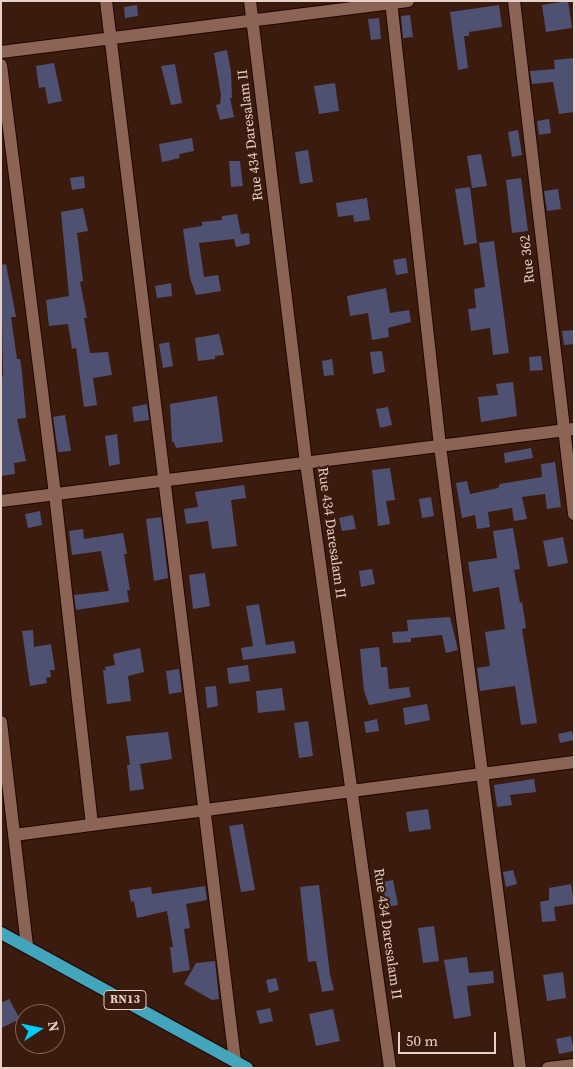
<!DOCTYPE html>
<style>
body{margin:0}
#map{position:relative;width:575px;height:1069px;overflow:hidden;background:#3b1b0e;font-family:"Source Serif 4",serif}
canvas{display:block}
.frame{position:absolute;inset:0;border:2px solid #e6d0c8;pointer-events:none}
.north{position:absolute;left:15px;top:1004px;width:50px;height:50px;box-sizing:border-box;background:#3b1b0e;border:1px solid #7f6358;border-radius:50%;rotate:79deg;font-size:14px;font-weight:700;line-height:20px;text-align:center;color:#e6d0c8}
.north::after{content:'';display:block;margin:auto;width:18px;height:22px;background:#00cbf9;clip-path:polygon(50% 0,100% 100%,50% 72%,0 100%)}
.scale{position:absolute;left:398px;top:1032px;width:98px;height:22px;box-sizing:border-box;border:2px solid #e6d0c8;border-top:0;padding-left:6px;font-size:15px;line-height:18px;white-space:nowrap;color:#e6d0c8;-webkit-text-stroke:4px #3b1b0e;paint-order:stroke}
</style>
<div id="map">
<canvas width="575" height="1069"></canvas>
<div class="frame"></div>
<div class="north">N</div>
<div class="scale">50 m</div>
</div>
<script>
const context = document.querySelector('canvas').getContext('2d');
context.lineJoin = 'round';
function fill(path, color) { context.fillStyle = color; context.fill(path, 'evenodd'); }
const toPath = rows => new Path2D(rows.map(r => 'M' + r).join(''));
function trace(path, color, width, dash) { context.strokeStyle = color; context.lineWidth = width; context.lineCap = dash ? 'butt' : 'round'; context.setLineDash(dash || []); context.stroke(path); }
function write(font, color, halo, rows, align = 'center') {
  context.font = font + ' "Source Serif 4",serif'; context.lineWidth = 4.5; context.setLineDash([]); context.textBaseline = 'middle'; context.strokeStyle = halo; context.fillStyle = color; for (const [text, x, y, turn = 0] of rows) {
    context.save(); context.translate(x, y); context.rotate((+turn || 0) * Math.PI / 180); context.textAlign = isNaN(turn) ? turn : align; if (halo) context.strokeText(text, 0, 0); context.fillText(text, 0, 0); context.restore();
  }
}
fill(toPath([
 [568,1,572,28,546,32,542,5],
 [137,5,138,16,125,18,124,7],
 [499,5,502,27,469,32,469,36,464,36,468,68,458,70,450,12],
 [410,15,413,37,403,38,401,16],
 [379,18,381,39,371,40,368,19],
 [227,50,231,72,232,98,230,98,234,117,220,120,216,105,220,104,221,95,214,53],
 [574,58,574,112,559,114,553,82,532,84,530,71,555,69,554,60],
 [54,63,62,101,48,104,45,87,39,88,36,66],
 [175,64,182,103,171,105,161,66],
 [335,83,339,111,319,114,314,86],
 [549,119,551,133,539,135,537,121],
 [518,130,522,155,512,157,508,132],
 [192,138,194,151,179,154,180,158,162,162,159,144],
 [308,150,313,182,300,184,295,152],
 [481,154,487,186,472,188,467,156],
 [229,161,240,161,243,186,231,187],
 [84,176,85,188,72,190,70,178],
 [521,178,528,231,512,233,506,180],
 [470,187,477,243,464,245,455,189],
 [558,189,561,209,547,211,544,191],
 [367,198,370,220,354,222,353,215,338,217,336,203],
 [83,208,88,231,77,233,83,281,80,282,87,318,84,318,90,353,108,352,112,375,93,378,97,405,84,407,76,348,72,349,68,324,49,326,46,300,69,296,61,212],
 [237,214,241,234,249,233,250,244,236,247,234,239,199,243,204,277,218,275,221,291,196,295,190,278,183,229,202,226,202,222,222,220,222,216],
 [494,241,509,353,493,355,490,328,471,331,468,309,476,308,474,289,485,287,479,243],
 [406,258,408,273,396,275,393,260],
 [6,264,16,317,11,317,17,359,20,359,22,372,26,418,17,419,26,461,14,463,15,474,1,476,1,377,3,376,1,265],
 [171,283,172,296,157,298,155,286],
 [386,288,390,313,409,310,411,322,388,328,389,337,372,340,368,313,350,316,347,296],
 [574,330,574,344,564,345,562,331],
 [219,334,224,355,215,356,215,359,198,361,195,338],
 [169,342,173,366,163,368,159,344],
 [382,351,385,372,373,374,370,352],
 [541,356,543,370,530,371,529,357],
 [332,359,334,375,324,376,322,361],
 [513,382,517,416,481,422,478,397,498,395,496,384],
 [217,396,223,442,176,448,174,442,172,442,170,404],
 [147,404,149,420,134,422,132,407],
 [388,407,392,425,380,428,376,409],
 [65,415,71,451,58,452,53,417],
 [117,434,120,464,109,466,105,436],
 [531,448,533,458,505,463,504,453],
 [555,462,561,507,547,509,545,494,522,497,527,519,514,521,512,508,488,512,490,527,477,529,475,515,462,518,456,483,467,481,470,494,498,488,500,484,542,477,541,464],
 [390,468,395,500,386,501,390,524,378,526,372,470],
 [244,485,246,498,231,500,237,546,212,549,208,521,186,524,184,509,198,507,195,492],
 [431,497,434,516,422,518,419,499],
 [40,511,42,525,28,528,25,514],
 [353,515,356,529,342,531,339,518],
 [161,517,168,578,154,581,146,519],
 [513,528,520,569,514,570,520,603,522,602,526,628,522,629,537,723,521,725,515,686,480,691,477,668,490,666,485,632,505,629,499,587,473,592,468,562,497,558,493,531],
 [83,529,84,539,123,533,127,554,124,554,130,590,127,590,129,602,76,610,74,595,109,591,101,551,72,555,69,531],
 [563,537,568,563,548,567,543,541],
 [372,569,375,584,361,587,359,571],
 [205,573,210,606,193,609,189,575],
 [259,604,266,645,294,641,296,653,243,660,241,648,253,646,246,606],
 [450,617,458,650,446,653,442,635,411,638,411,642,393,643,392,632,408,631,407,620],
 [33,630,34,647,51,644,55,670,50,670,51,677,46,678,47,683,30,686,22,631],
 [379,647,381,667,387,667,389,689,409,687,411,697,369,705,364,691,360,649],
 [140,648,144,672,128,676,131,701,107,704,103,670,106,670,105,667,115,665,113,654],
 [248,665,250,681,229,684,227,668],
 [179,669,182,692,169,694,166,671],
 [216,686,218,706,207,708,205,687],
 [282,688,285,710,258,713,256,691],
 [427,704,430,720,405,725,403,708],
 [377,719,379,731,366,733,364,722],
 [308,721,313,756,299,758,294,723],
 [572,731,574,740,560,743,558,734],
 [168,732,172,759,140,764,144,789,130,791,127,765,130,765,126,736],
 [534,779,536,792,510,795,512,805,497,807,494,785],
 [428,809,431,829,409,832,406,812],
 [243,824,255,890,241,892,229,826],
 [513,870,517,884,506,887,503,872],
 [393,880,398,905,387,907,382,882],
 [571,884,574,904,554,907,556,921,542,922,540,902,549,900,549,888],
 [319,885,330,975,334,990,322,992,316,961,308,962,300,887],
 [205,886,207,900,186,904,190,928,184,929,190,970,173,973,170,947,173,947,167,911,137,918,134,901,131,902,129,890,151,887,152,894],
 [434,926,439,961,423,963,418,928],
 [467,957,469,973,493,971,494,983,467,986,471,1016,454,1019,444,960],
 [215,961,219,999,212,1000,184,984,196,963],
 [563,972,566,998,547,1001,543,975],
 [276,978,279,990,269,993,266,980],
 [9,999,20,1019,1,1028,1,1003],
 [270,1008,273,1021,260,1024,256,1011],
 [333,1009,340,1041,316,1046,309,1014],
 [571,1036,574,1051,559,1054,556,1039]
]), '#4f5173');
const minor = toPath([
 [106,1,235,1061],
 [250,1,306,463,390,1068],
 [391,1,440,446,520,1068],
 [514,1,574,514],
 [1,52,408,1],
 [1,65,55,494,92,825],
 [1,501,574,429],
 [1,722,27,946],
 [14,835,574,762],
 [548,1068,574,1065]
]);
const major = toPath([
 [1,933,247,1068]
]);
trace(minor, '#210400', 14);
trace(major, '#210400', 14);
trace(minor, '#8b6456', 12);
trace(major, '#42a5bb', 12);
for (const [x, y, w] of [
 [125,1000,42]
]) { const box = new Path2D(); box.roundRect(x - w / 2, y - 9.5, w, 19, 4); context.fillStyle = '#3b1b0e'; context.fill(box); trace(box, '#e6d0c8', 1); }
write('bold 12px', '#e6d0c8', null, [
 ["RN13",125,1000]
]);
write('14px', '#e6d0c8', '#3b1b0e', [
 ["Rue 434 Daresalam II",251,135,-97],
 ["Rue 362",528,259,-96],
 ["Rue 434 Daresalam II",331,533,82],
 ["Rue 434 Daresalam II",387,934,82]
]);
</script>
